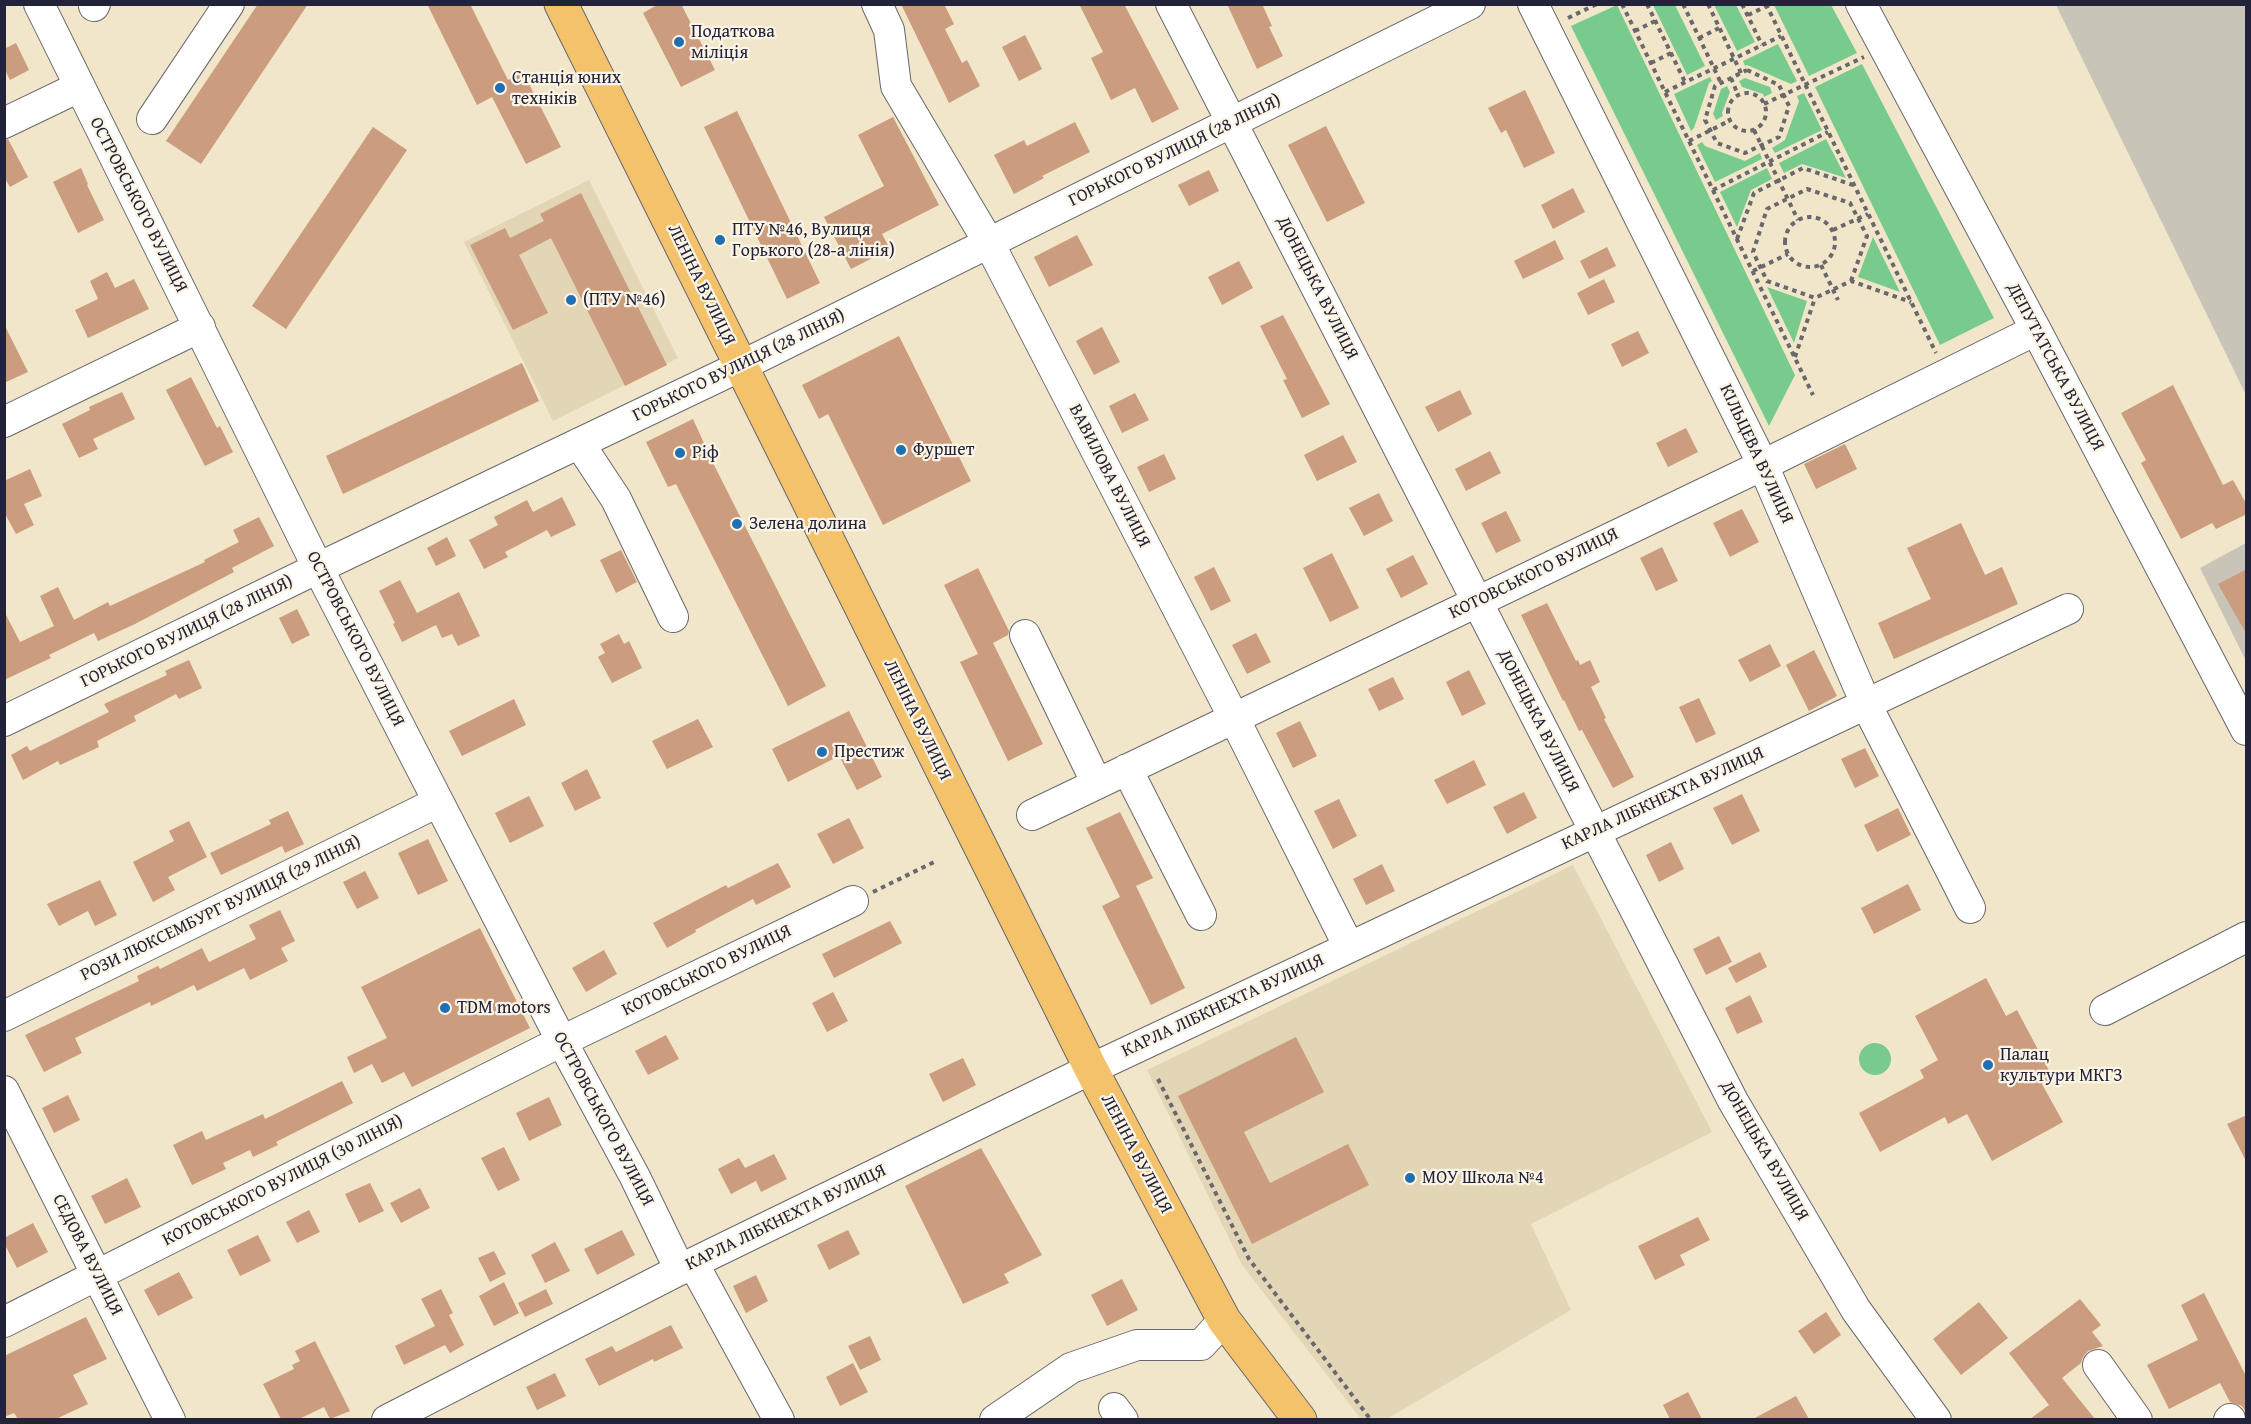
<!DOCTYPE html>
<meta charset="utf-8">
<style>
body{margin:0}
#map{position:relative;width:2251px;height:1424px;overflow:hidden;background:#f1e6c9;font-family:"Gentium Book Plus",serif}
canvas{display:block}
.frame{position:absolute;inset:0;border:6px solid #22223b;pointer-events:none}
</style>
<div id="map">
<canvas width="2251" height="1424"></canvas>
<div class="frame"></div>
</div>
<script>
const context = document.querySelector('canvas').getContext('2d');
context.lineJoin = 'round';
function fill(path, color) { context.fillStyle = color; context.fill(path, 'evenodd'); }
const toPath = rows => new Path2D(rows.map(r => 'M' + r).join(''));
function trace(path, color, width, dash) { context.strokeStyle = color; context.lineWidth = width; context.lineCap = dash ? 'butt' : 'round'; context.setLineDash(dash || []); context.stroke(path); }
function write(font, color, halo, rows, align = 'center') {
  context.font = font + ' "Gentium Book Plus",serif'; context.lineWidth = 4.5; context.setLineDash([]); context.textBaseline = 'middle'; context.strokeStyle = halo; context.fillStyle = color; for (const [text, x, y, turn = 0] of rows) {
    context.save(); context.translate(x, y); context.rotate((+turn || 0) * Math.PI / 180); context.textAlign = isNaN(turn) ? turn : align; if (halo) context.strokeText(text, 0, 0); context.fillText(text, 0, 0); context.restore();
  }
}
fill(toPath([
 [589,180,678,358,553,421,464,242],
 [1573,865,1712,1132,1531,1224,1571,1310,1387,1419,1361,1419,1242,1265,1147,1070]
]), '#e2d6b7');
fill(toPath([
 [2056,5,2246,5,2246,395],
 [2246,543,2246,661,2200,568]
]), '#c8c4b8');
fill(toPath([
 [1617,5,1795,375,1769,426,1571,26],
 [1653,5,1675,5,1705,66,1687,75],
 [1714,5,1736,5,1755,42,1737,51],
 [1774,5,1831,5,1857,53,1809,76],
 [1778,44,1797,81,1791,84,1747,65,1745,66,1743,61],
 [1862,64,1994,318,1940,345,1815,87],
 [1710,77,1712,81,1709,83,1694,128,1691,131,1674,94],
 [1745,78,1770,87,1772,93,1764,97,1763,94,1742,87,1739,81],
 [1727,86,1730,92,1722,113,1723,116,1716,120,1713,114,1721,89],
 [1804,93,1822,130,1775,153,1772,148,1785,140,1799,101,1797,96],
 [1826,139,1846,178,1802,164,1784,173,1779,163],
 [1702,142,1705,146,1745,161,1760,153,1762,159,1715,182,1697,145],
 [1767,168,1772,179,1751,190,1737,227,1720,192],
 [1873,237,1900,292,1858,277],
 [1767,287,1807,301,1794,343],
 '1859 1059a16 16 0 1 1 32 0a16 16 0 1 1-32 0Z'
]), '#78cb8d');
fill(toPath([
 [258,4,308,4,201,164,166,141],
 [427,4,470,4,508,80,523,72,561,147,526,164,492,97,477,105],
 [659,4,681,4,715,70,681,87,643,13],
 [901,4,944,4,954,24,945,29,962,63,967,60,980,86,949,103],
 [1079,4,1124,4,1179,109,1152,123,1135,88,1111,100,1091,58,1103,52],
 [1227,4,1262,4,1272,26,1269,27,1283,56,1257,69],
 [1025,35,1042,69,1019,81,1002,47],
 [16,43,29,70,10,80,4,68,4,49],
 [1525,90,1555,153,1524,168,1506,130,1501,133,1488,108],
 [737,111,820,283,787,299,704,127],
 [893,117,939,205,882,234,890,249,851,269,824,217,884,186,858,135],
 [1075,122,1090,152,1042,176,1044,178,1014,194,994,155,1024,140,1027,146],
 [1326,126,1365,203,1327,222,1288,145],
 [373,127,407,150,286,329,252,306],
 [8,139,28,177,10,187,4,177,4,140],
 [81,168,88,184,87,185,104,220,78,233,53,182],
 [1209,170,1219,191,1189,206,1178,185],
 [1573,188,1585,212,1553,229,1541,205],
 [581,193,667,365,625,386,551,238,519,255,548,313,513,330,470,245,505,228,510,238,544,221,540,214],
 [1077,235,1093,265,1049,287,1034,257],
 [1555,240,1564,259,1523,279,1514,261],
 [1607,247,1616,266,1589,279,1580,261],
 [1239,261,1253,288,1222,305,1208,277],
 [107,272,115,288,134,279,149,309,88,338,75,310,98,299,90,281],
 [1604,279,1615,302,1588,315,1577,293],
 [1283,315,1330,404,1302,418,1283,380,1287,379,1260,326],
 [4,324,28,372,4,383],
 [1102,327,1120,362,1094,375,1076,341],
 [1638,331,1649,353,1622,367,1611,344],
 [899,336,971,481,883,525,828,414,819,419,802,385],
 [522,363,539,401,343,494,326,456],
 [191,377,217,428,220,426,233,452,205,466,166,390],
 [2173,385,2223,485,2233,480,2247,505,2247,514,2216,529,2212,523,2181,539,2141,463,2146,460,2121,413],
 [1460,390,1472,414,1438,432,1425,407],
 [122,392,135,419,93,439,98,449,79,458,62,424,90,410,89,407],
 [1135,393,1149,420,1122,433,1109,406],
 [693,419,714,465,826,686,788,706,676,484,668,487,646,442],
 [1686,428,1698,452,1668,467,1656,443],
 [1343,435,1357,462,1317,481,1304,455],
 [1845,444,1857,469,1816,489,1804,464],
 [1490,451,1501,473,1466,491,1455,469],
 [1164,454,1176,479,1149,492,1137,467],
 [30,469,42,496,24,504,34,525,16,534,4,512,4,481],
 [1379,493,1393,521,1364,536,1349,508],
 [562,497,576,525,551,537,547,530,505,552,508,557,484,569,469,540,498,525,494,517,527,500,533,512],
 [1742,509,1759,542,1730,557,1713,523],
 [1506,511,1521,541,1496,553,1481,523],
 [259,517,274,546,232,568,234,572,135,624,98,641,94,633,49,655,51,658,4,680,4,611,20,642,54,626,40,596,58,587,74,620,108,602,110,606,205,562,204,560,239,542,233,530],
 [1961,523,1985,575,2002,567,2018,604,1894,659,1878,623,1931,599,1907,548],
 [447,537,456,556,436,566,427,548],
 [1662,547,1678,581,1656,591,1640,558],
 [621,550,637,582,616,593,600,560],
 [1332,553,1359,608,1330,622,1303,568],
 [1413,555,1428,584,1401,598,1386,569],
 [1214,567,1231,601,1211,611,1194,577],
 [978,568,1009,631,1008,635,993,643,1043,744,1008,761,960,662,978,654,944,585],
 [2247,569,2247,635,2218,584],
 [400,580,417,613,459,592,480,636,458,646,452,634,442,638,436,625,402,642,393,624,395,623,379,591],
 [1547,603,1576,661,1578,660,1580,665,1590,660,1600,682,1591,687,1606,718,1604,719,1634,777,1613,788,1582,730,1579,731,1564,700,1563,701,1521,615],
 [297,609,310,635,292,644,279,618],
 [1256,633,1271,662,1247,674,1232,645],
 [619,634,624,644,629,641,642,668,612,683,598,657,605,653,600,644],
 [1770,644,1781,666,1750,682,1738,660],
 [1814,650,1837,696,1809,711,1786,665],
 [189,660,202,688,179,699,176,694,134,716,136,721,97,741,99,747,60,765,58,761,23,780,11,755,27,746,30,751,109,712,104,704,167,675,165,671],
 [1469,670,1486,704,1462,716,1446,682],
 [1393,677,1404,699,1379,711,1368,689],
 [1699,698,1716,734,1696,743,1679,707],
 [514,699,526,725,462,756,449,731],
 [849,711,882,777,857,790,839,756,788,782,772,749],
 [698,719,713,747,667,769,652,741],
 [1300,721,1317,756,1293,768,1276,733],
 [1865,748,1879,776,1855,788,1841,759],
 [1474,760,1486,785,1447,804,1434,780],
 [587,769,601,798,575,811,561,783],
 [1524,792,1537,818,1507,834,1493,807],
 [1742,794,1760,831,1732,845,1713,808],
 [529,796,544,826,510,843,495,813],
 [1339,799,1357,836,1333,849,1314,811],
 [1898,808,1911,835,1877,852,1864,825],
 [288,811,304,844,285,853,282,846,221,875,210,853,271,824,269,820],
 [1120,812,1153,878,1136,886,1185,988,1151,1005,1102,906,1120,897,1086,828],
 [849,818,864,848,833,864,817,834],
 [189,821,207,857,168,877,175,890,153,902,133,862,174,841,169,831],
 [428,839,448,881,418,895,398,853],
 [1671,842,1684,869,1659,882,1646,855],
 [778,863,791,887,756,905,753,899,695,930,696,932,667,948,653,923,726,885,728,888],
 [1382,864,1395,891,1366,905,1353,879],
 [365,871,379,898,357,909,343,882],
 [100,880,117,915,95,926,88,911,59,926,47,904],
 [1908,884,1921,910,1874,934,1861,908],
 [280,910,295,941,281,948,288,961,250,980,244,968,197,991,194,985,151,1006,150,1002,75,1038,82,1053,44,1072,25,1035,139,981,137,976,158,966,160,969,202,948,209,962,256,939,249,925],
 [890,921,902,943,834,978,822,954],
 [480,928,530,1028,412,1087,404,1072,382,1083,372,1064,354,1073,347,1057,387,1038,361,987],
 [1719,936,1732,962,1706,975,1693,949],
 [604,950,617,974,586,992,572,968],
 [1760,952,1767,967,1736,983,1728,968],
 [1986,978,2006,1016,2017,1010,2053,1078,2042,1084,2063,1122,1992,1161,1967,1114,1948,1124,1945,1117,1880,1152,1859,1113,1924,1078,1920,1070,1938,1060,1915,1016],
 [833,992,848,1021,827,1032,812,1003],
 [1750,995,1763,1022,1737,1034,1725,1008],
 [666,1035,679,1059,648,1075,635,1051],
 [1296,1037,1324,1092,1244,1132,1270,1183,1348,1144,1369,1185,1252,1244,1178,1096],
 [963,1058,976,1085,943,1102,929,1074],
 [342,1081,353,1103,276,1142,278,1145,253,1157,250,1150,223,1163,226,1169,192,1185,173,1145,202,1131,206,1140,263,1114,265,1119],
 [68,1095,80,1120,54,1133,42,1108],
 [549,1097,562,1125,529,1141,516,1113],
 [2247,1115,2247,1163,2227,1124],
 [504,1147,520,1180,498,1191,481,1158],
 [981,1148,1042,1255,1004,1274,1009,1283,963,1304,905,1186],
 [774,1154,787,1179,761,1192,756,1181,731,1194,718,1169,739,1158,745,1168],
 [127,1178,141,1207,105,1224,91,1196],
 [370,1183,384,1211,359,1223,345,1194],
 [420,1188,430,1208,401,1223,390,1203],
 [309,1210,320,1232,297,1243,286,1222],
 [1698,1217,1710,1240,1680,1255,1685,1265,1655,1280,1638,1246],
 [33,1223,48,1252,17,1268,4,1243,4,1238],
 [622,1230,635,1255,597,1275,584,1249],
 [848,1230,860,1254,829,1270,817,1245],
 [258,1235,271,1261,240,1276,227,1250],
 [555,1242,570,1271,545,1283,531,1255],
 [494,1251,506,1274,490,1282,478,1258],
 [179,1272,193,1298,158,1316,144,1290],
 [756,1275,768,1301,746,1313,733,1286],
 [1122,1279,1138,1310,1107,1326,1091,1295],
 [504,1282,519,1313,494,1326,479,1296],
 [441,1289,453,1313,449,1315,464,1345,450,1353,445,1345,404,1365,395,1346,435,1326,421,1299],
 [546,1289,553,1304,525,1317,518,1303],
 [2204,1293,2247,1378,2247,1414,2242,1406,2230,1402,2220,1383,2169,1409,2147,1365,2198,1340,2181,1305],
 [2080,1299,2101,1325,2092,1332,2103,1346,2088,1351,2083,1357,2081,1363,2062,1378,2095,1419,2030,1419,2049,1405,2009,1353],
 [1979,1302,2008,1338,1961,1375,1933,1339],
 [1826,1312,1841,1335,1814,1354,1798,1331],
 [86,1317,107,1359,73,1375,88,1404,56,1419,18,1419,14,1413,4,1417,4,1356],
 [671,1325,683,1348,654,1362,653,1359,599,1386,585,1359,612,1346,616,1352],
 [870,1336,881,1360,860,1370,848,1346],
 [315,1341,350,1411,330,1419,324,1407,299,1419,281,1419,263,1384,294,1369,292,1365,300,1361,295,1351],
 [853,1363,868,1392,840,1406,826,1377],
 [555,1373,566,1396,537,1410,526,1387],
 [1688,1392,1702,1419,1670,1419,1663,1405],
 [1796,1396,1809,1419,1753,1419]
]), '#cb9c7e');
const minor = toPath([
 [39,4,318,568,559,1036,635,1177,680,1270],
 [877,4,889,30,896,86,989,243,1234,718,1349,947],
 [1171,4,1733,1101,1856,1310,1936,1420],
 [1533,4,1763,465,1866,704,1970,908],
 [1861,4,2036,330,2246,730],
 [94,6,95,4],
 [152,119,229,4],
 [4,123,79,87],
 [4,422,200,327],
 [579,443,616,499,673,617],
 [1025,635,1097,784],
 [4,721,318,568,741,366,1470,4],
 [1127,769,1201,915],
 [1032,815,1763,465,2036,330],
 [2105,1010,2246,937],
 [4,1016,438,802],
 [4,1091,170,1420],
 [693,1263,779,1420],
 [4,1322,562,1041,853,901],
 [2098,1365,2137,1420],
 [1114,1408,1123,1420],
 [387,1420,693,1263,1091,1069,2068,609],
 [995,1420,1071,1368,1137,1345,1201,1345,1224,1320],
 [2229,1420,2230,1419]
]);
const major = toPath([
 [561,4,1091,1069,1224,1320,1300,1420]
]);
trace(minor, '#6a676d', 32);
trace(major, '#6a676d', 35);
trace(toPath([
 [1622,4,1813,395],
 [1647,4,1685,82],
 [1683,4,1721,83],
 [1708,4,1741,73],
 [1742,4,1762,45],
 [1766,4,1936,353],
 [1748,15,1767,6],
 [1568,18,1597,4],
 [1635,31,1655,21],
 [1699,38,1719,28],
 [1651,63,1671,53],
 [1747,70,1779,85,1789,106,1779,137,1745,153,1717,143,1705,120,1715,86,1747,70],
 [1731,78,1738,95],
 [1665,92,1781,36],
 '1728 112a19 19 0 1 1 38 0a19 19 0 1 1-38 0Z',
 [1764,104,1864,57],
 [1754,130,1798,220],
 [1689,141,1729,121],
 [1713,190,1828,132],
 '1785 242a25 25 0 1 1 50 0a25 25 0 1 1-50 0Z',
 [1833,230,1868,214],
 [1737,239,1754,193,1803,168,1853,185],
 [1821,265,1838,300],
 [1753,271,1788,254],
 [1851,281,1867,236,1850,203,1807,189,1767,209,1753,252,1767,281,1815,298,1851,281,1911,302],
 [1795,357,1815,298],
 [873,892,934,862],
 [1158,1079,1249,1259,1371,1420]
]), '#6a676d', 4, [4.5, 4.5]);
trace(minor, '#fff', 30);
trace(major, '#f3c26a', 33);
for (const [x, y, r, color] of [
 [679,42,6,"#1f6fb2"],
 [500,88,6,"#1f6fb2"],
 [720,240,6,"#1f6fb2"],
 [571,300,6,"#1f6fb2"],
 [901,450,6,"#1f6fb2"],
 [680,453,6,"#1f6fb2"],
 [737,524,6,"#1f6fb2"],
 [822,752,6,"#1f6fb2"],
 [445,1008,6,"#1f6fb2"],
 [1988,1065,6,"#1f6fb2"],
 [1410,1178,6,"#1f6fb2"]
]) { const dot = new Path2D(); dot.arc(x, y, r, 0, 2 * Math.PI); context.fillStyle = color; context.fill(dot); trace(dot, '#fcf5e5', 2); }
write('18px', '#22223b', '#fcf5e5', [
 ["Податкова",691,32],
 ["міліція",691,53],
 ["Станція юних",512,78],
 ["техніків",512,99],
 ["ПТУ №46, Вулиця",732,230],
 ["Горького (28-а лінія)",732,251],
 ["(ПТУ №46)",583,300],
 ["Фуршет",913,450],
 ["Ріф",692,453],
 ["Зелена долина",749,524],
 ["Престиж",834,752],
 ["TDM motors",457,1008],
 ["Палац",2000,1055],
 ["культури МКГЗ",2000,1076],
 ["МОУ Школа №4",1422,1178]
], 'left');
write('18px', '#22223b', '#fcf5e5', [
 ["ГОРЬКОГО ВУЛИЦЯ (28 ЛIНIЯ)",1175,151,-26],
 ["ОСТРОВСЬКОГО ВУЛИЦЯ",138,205,63],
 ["ЛЕНІНА ВУЛИЦЯ",701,285,64],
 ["ДОНЕЦЬКА ВУЛИЦЯ",1317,288,63],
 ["ГОРЬКОГО ВУЛИЦЯ (28 ЛIНIЯ)",739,366,-26],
 ["ДЕПУТАТСЬКА ВУЛИЦЯ",2055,367,62],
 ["КІЛЬЦЕВА ВУЛИЦЯ",1756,454,65],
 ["ВАВИЛОВА ВУЛИЦЯ",1109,476,63],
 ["КОТОВСЬКОГО ВУЛИЦЯ",1534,574,-26],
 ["ГОРЬКОГО ВУЛИЦЯ (28 ЛIНIЯ)",187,632,-26],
 ["ОСТРОВСЬКОГО ВУЛИЦЯ",355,639,63],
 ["ЛЕНІНА ВУЛИЦЯ",917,720,64],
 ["ДОНЕЦЬКА ВУЛИЦЯ",1538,721,63],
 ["КАРЛА ЛІБКНЕХТА ВУЛИЦЯ",1663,799,-25],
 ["РОЗИ ЛЮКСЕМБУРГ ВУЛИЦЯ (29 ЛIНIЯ)",221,909,-26],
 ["КОТОВСЬКОГО ВУЛИЦЯ",707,971,-26],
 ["КАРЛА ЛІБКНЕХТА ВУЛИЦЯ",1223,1006,-25],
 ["ОСТРОВСЬКОГО ВУЛИЦЯ",603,1119,62],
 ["ДОНЕЦЬКА ВУЛИЦЯ",1764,1151,60],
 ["ЛЕНІНА ВУЛИЦЯ",1136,1154,62],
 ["КОТОВСЬКОГО ВУЛИЦЯ (30 ЛIНIЯ)",283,1181,-27],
 ["КАРЛА ЛІБКНЕХТА ВУЛИЦЯ",786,1218,-26],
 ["СЕДОВА ВУЛИЦЯ",87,1255,63]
]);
</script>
